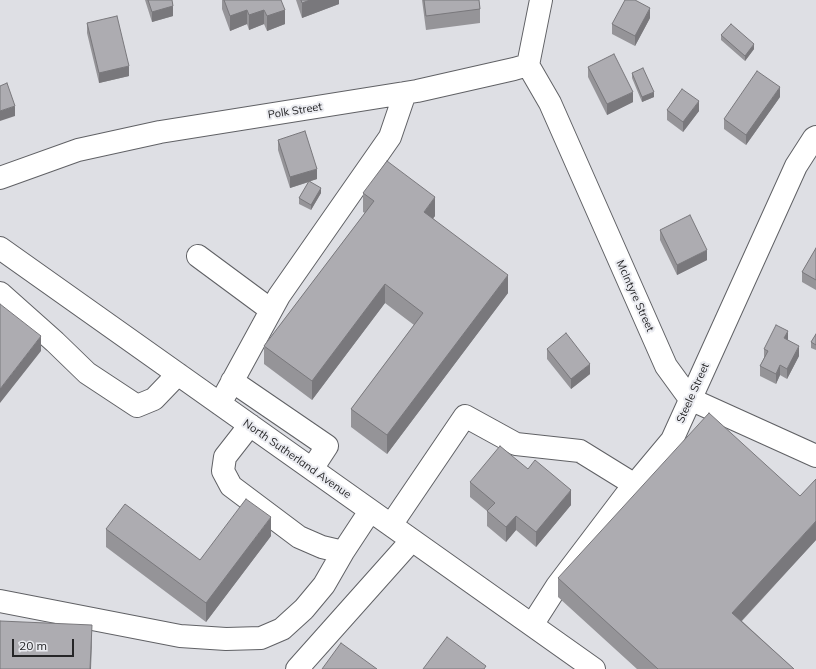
<!DOCTYPE html>
<style>
body{margin:0}
#map{position:relative;width:816px;height:669px;overflow:hidden;background:#dedfe4;font-family:Mulish,sans-serif}
canvas{display:block}
.scale{position:absolute;left:12px;top:639px;width:62px;height:18px;box-sizing:border-box;border:2px solid #262628;border-top:0;padding-left:5px;font-size:12px;line-height:14px;white-space:nowrap;color:#262628;-webkit-text-stroke:3px #ebecf1;paint-order:stroke}
</style>
<div id="map">
<canvas width="816" height="669"></canvas>
<div class="scale">20 m</div>
</div>
<script>
const context = document.querySelector('canvas').getContext('2d');
context.lineJoin = 'round';
const toPath = rows => new Path2D(rows.map(r => 'M' + r).join(''));
function trace(path, color, width, dash) { context.strokeStyle = color; context.lineWidth = width; context.lineCap = dash ? 'butt' : 'round'; context.setLineDash(dash || []); context.stroke(path); }
function fill(path, color) { context.fillStyle = color; context.fill(path, 'evenodd'); }
function write(font, color, halo, rows, align = 'center') {
  context.font = font + ' Mulish,sans-serif'; context.lineWidth = 4; context.setLineDash([]); context.textBaseline = 'middle'; context.strokeStyle = halo; context.fillStyle = color; for (const [text, x, y, turn = 0] of rows) {
    context.save(); context.translate(x, y); context.rotate((+turn || 0) * Math.PI / 180); context.textAlign = isNaN(turn) ? turn : align; if (halo) context.strokeText(text, 0, 0); context.fillText(text, 0, 0); context.restore();
  }
}
const minor = toPath([
 [528,65,550,103,666,366,690,399,816,456],
 [0,178,78,150,160,132,417,91,514,69,528,65,541,0],
 [0,248,594,669],
 [198,256,271,310],
 [0,293,55,342,87,373,137,406,154,399,178,374],
 [232,381,327,446,312,469],
 [220,404,279,296,390,137,405,93],
 [250,425,225,457,223,471,231,486,299,537,322,547,343,552],
 [391,525,465,416,516,444,580,451,635,485],
 [0,601,180,636,226,639,261,638,282,629,304,609,324,585,343,552,370,511],
 [532,625,557,586,626,495,672,440,796,166,814,138,816,137],
 [297,669,412,540]
]);
trace(minor, '#606165', 24);
trace(minor, '#fff', 22);
fill(toPath([
 [145,0,172,0,173,16,152,22],
 [222,0,281,0,285,24,267,31,264,24,249,30,247,24,230,31,222,9],
 [296,0,339,0,339,4,302,18],
 [422,0,479,0,480,9,480,23,426,30],
 [650,18,635,46,612,34,612,24],
 [87,23,129,76,99,83,87,33],
 [721,35,754,49,745,61,721,40],
 [588,67,633,102,607,115,588,77],
 [632,73,654,97,642,102,632,78],
 [780,97,746,145,724,129,724,119],
 [667,110,699,111,683,132,667,120],
 [278,140,317,179,310,181,321,193,311,210,299,204,299,198,309,182,290,188,278,150],
 [363,193,435,216,433,218,508,293,387,454,351,427,351,409,414,325,385,303,312,400,264,364,264,346,365,213,363,212],
 [660,230,707,260,677,275,660,240],
 [816,248,816,290,802,282,802,272],
 [816,334,816,350,811,348,811,342],
 [788,340,799,356,787,379,780,375,776,384,760,376,760,366,764,358,764,349],
 [547,349,590,374,571,389,547,359],
 [528,469,571,505,536,547,516,530,506,542,487,526,487,511,470,497,470,482],
 [106,529,200,560,271,536,206,622,106,547],
 [816,540,742,621,794,669,637,669,558,597,558,578]
]), '#959498');
fill(toPath([
 [310,0,339,0,339,4,302,18,302,3],
 [173,6,173,16,152,22,152,12],
 [650,8,650,18,635,46,635,36],
 [247,10,247,24,230,31,230,16],
 [264,10,264,24,249,30,249,15],
 [285,10,285,24,267,31,267,16],
 [754,44,754,49,745,61,745,56],
 [129,66,129,76,99,83,99,73],
 [780,87,780,97,746,145,746,135],
 [633,92,633,102,607,115,607,104],
 [654,92,654,97,642,102,642,97],
 [699,101,699,111,683,132,683,122],
 [15,106,15,116,0,121,0,111],
 [317,169,317,179,290,188,290,177],
 [321,188,321,193,311,210,311,205],
 [435,197,435,216,424,230,424,212],
 [707,250,707,260,677,275,677,265],
 [508,275,508,293,387,454,387,435],
 [385,284,385,303,312,400,312,381],
 [788,331,788,341,784,338],
 [41,336,41,351,0,403,0,389],
 [799,346,799,356,787,379,787,369],
 [590,364,590,374,571,389,571,379],
 [780,365,780,375,776,384,776,374],
 [571,490,571,505,536,547,536,532],
 [516,516,516,530,506,542,506,527],
 [271,517,271,536,206,622,206,603],
 [816,521,816,540,732,631,732,613],
 [92,625,92,639,91,669,90,669]
]), '#79787c');
const building = toPath([
 [148,0,172,0,173,6,152,12,148,0],
 [224,0,281,0,285,10,267,16,264,10,249,15,247,10,230,16,224,0],
 [301,0,310,0,302,3,301,0],
 [424,0,479,0,480,9,426,16,424,0],
 [625,0,635,0,650,8,635,36,612,24,625,0],
 [117,16,129,66,99,73,87,23,117,16],
 [731,24,754,44,745,56,721,35,731,24],
 [614,54,633,92,607,104,588,67,614,54],
 [643,68,654,92,642,97,632,73,643,68],
 [757,71,780,87,746,135,724,119,757,71],
 [7,83,15,106,0,111,0,86,7,83],
 [682,89,699,101,683,122,667,110,682,89],
 [305,131,317,169,290,177,278,140,305,131],
 [387,161,435,197,424,212,508,275,387,435,351,409,423,313,385,284,312,381,264,346,374,201,363,193,387,161],
 [309,181,321,188,311,205,299,198,309,181],
 [690,215,707,250,677,265,660,230,690,215],
 [816,248,816,280,802,272,816,248],
 [0,304,41,336,0,389,0,304],
 [776,325,788,331,784,338,799,346,787,369,780,365,776,374,760,366,768,351,764,349,776,325],
 [566,333,590,364,571,379,547,349,566,333],
 [816,334,816,345,811,342,816,334],
 [709,413,800,496,816,479,816,521,732,613,794,669,658,669,558,578,709,413],
 [500,446,528,469,535,460,571,490,536,532,516,516,506,527,487,511,495,503,470,482,500,446],
 [246,499,271,517,206,603,106,529,125,504,200,560,246,499],
 [0,621,92,625,90,669,0,669,0,621],
 [447,637,486,666,484,669,423,669,447,637],
 [341,643,377,669,322,669,341,643]
]);
fill(building, '#adacb1');
trace(building, '#79787c', 1);
write('11px', '#262628', '#ebecf1', [
 ["Polk Street",295,111,-9],
 ["McIntyre Street",635,296,66],
 ["Steele Street",693,393,-66],
 ["North Sutherland Avenue",297,459,35]
]);
</script>
